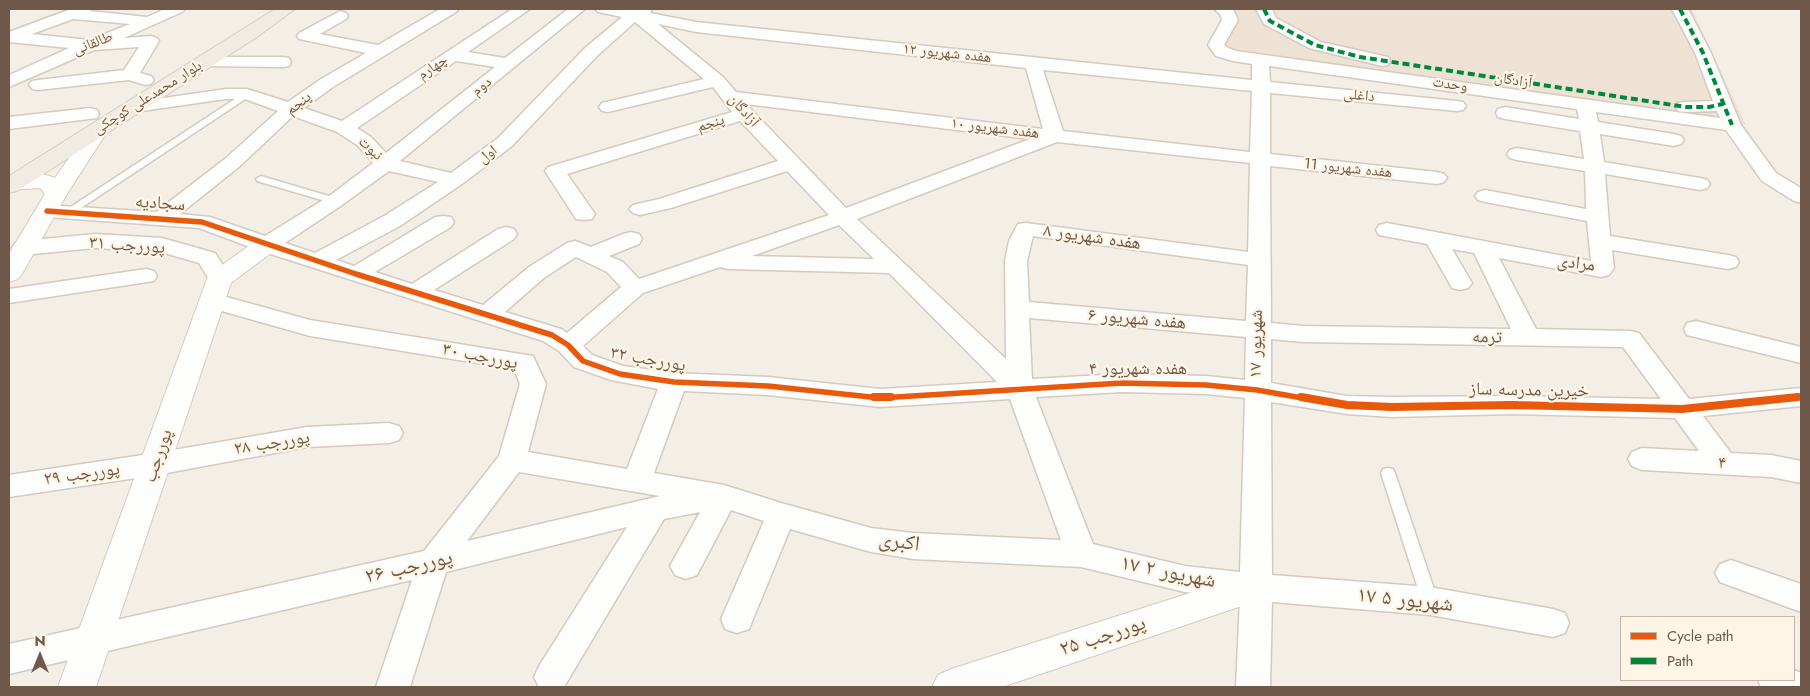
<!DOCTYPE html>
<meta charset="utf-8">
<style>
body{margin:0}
#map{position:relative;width:1810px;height:696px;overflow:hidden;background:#f4efe6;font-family:Jost,sans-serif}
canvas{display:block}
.frame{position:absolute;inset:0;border:10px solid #6f5849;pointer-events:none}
.legend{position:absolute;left:1620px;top:616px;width:175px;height:65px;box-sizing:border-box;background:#fef5e6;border:1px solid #c5b6a7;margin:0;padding:6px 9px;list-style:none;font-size:15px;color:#6f5849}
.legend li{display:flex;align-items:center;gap:10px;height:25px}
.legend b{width:25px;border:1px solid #c5b6a7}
.north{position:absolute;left:15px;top:631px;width:50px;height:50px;-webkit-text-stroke:4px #fef5e6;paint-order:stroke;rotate:0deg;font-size:14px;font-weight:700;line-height:20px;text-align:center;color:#6f5849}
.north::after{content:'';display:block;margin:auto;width:18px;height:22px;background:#6f5849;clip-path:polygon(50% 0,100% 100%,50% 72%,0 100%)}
</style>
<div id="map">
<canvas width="1810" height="696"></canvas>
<div class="frame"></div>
<ul class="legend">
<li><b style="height:6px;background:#e8590c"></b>Cycle path</li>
<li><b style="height:6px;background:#00873e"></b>Path</li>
</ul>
<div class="north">N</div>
</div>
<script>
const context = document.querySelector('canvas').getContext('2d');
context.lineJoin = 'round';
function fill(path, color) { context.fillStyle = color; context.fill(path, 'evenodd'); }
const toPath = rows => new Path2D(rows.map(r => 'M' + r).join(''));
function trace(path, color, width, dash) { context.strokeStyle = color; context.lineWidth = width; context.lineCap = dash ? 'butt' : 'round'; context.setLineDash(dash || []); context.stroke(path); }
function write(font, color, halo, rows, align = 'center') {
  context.font = font + ' Jost,"Noto Naskh Arabic",sans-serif'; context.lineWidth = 4.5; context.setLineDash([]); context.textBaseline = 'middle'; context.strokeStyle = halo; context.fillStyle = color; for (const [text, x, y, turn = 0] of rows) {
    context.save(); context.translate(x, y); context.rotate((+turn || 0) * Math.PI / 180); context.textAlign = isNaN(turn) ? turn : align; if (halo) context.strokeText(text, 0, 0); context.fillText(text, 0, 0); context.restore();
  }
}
fill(toPath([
 [1235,9,1692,9,1746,125,1225,48]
]), '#ede2d3');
const lane = toPath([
 [247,91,250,92,250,96,72,214,64,214,63,212,247,91],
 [261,176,339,199,340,201,335,204,257,181,256,179,261,176],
 [1388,468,1393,469,1395,473,1438,601,1436,606,1430,608,1424,606,1422,601,1381,473,1383,469,1388,468]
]);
const street = toPath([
 [71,9,92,9,90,11,147,17,165,9,185,9,182,12,124,38,151,36,157,38,159,41,140,73,151,76,154,80,151,84,145,85,129,80,38,90,32,89,29,85,32,81,38,80,124,70,139,47,94,50,9,87,9,75,69,48,9,42,9,32,71,9],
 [73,19,130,24,89,40,32,34,73,19],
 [440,9,459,9,456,12,333,87,304,108,342,121,512,9,530,9,468,52,505,58,568,9,585,9,400,161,451,173,498,138,585,48,622,17,598,12,595,9,652,9,650,13,696,22,1252,80,1252,64,1233,61,1216,56,1208,45,1222,20,1220,14,1214,9,1233,9,1238,20,1224,45,1228,48,1236,51,1720,118,1717,111,1684,112,1678,111,1675,107,1678,103,1684,102,1713,101,1695,53,1672,9,1688,9,1711,53,1741,125,1776,173,1801,188,1801,203,1794,201,1762,181,1726,130,1596,112,1598,122,1674,134,1681,136,1684,140,1681,144,1674,146,1600,134,1604,162,1700,178,1707,180,1710,184,1707,188,1700,190,1605,174,1610,236,1728,255,1736,257,1739,262,1736,267,1728,269,1612,250,1614,268,1609,275,1601,277,1499,258,1536,329,1630,331,1639,333,1689,399,1801,388,1801,406,1703,416,1731,453,1771,455,1801,461,1801,483,1771,477,1642,470,1632,466,1628,459,1632,452,1642,448,1699,451,1675,418,1512,414,1392,417,1347,414,1271,402,1272,575,1430,587,1553,609,1565,613,1569,623,1565,633,1553,637,1430,615,1272,602,1270,687,1236,687,1240,599,1185,592,1081,567,913,559,871,552,790,529,749,629,737,633,725,629,721,619,764,521,731,510,697,575,686,579,675,575,670,566,700,512,664,519,564,687,539,687,534,677,539,666,627,527,446,572,410,687,376,687,412,580,9,674,9,644,424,551,499,456,520,384,514,369,310,336,204,306,200,301,204,296,212,293,310,320,533,356,546,384,528,452,627,469,658,389,611,380,574,367,559,351,543,341,258,250,199,228,47,217,40,215,36,211,40,207,47,205,156,212,226,158,278,111,245,99,226,99,135,112,129,111,126,107,129,103,226,89,247,89,288,102,321,79,366,53,299,39,297,36,299,33,340,11,346,13,348,16,346,19,320,34,378,45,440,9],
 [635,22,704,79,602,103,599,107,602,111,608,112,713,87,732,112,548,167,545,171,576,219,584,220,592,219,595,214,567,174,740,121,778,161,659,199,633,205,629,209,633,213,640,215,671,208,787,171,829,215,639,279,623,262,609,256,639,244,642,239,639,234,631,232,623,234,591,247,575,241,567,243,529,267,483,305,434,290,514,239,517,234,514,229,506,227,498,229,412,284,375,272,451,227,454,222,451,217,443,216,435,217,354,266,336,260,400,226,462,184,512,146,597,56,635,22],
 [658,24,696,32,1026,68,1043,129,736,92,723,77,658,24],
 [456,61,495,67,386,153,371,137,357,128,456,61],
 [1269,66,1577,109,1579,119,1505,107,1498,109,1496,113,1498,117,1505,119,1580,131,1584,159,1517,148,1510,150,1507,154,1510,158,1517,160,1585,171,1586,209,1485,190,1478,192,1475,196,1478,200,1485,202,1587,221,1591,261,1387,223,1379,225,1376,230,1379,235,1427,244,1452,288,1460,290,1468,288,1472,283,1452,249,1474,253,1511,329,1303,326,1271,323,1270,166,1437,184,1444,182,1447,178,1444,174,1437,172,1270,154,1270,93,1457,111,1463,110,1466,106,1463,102,1457,101,1270,82,1269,66],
 [1043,70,1252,91,1250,152,1063,131,1043,70],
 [746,104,1030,139,846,208,746,104],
 [293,116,337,132,357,145,373,163,328,197,265,236,210,217,180,214,240,166,293,116],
 [1057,142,1250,163,1248,252,1026,223,1018,224,1009,241,1005,261,1006,359,857,219,1057,142],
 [389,171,438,182,384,216,315,253,285,243,342,205,389,171],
 [839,225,874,259,752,256,839,225],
 [1033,236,1248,265,1246,321,1029,302,1027,261,1033,236],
 [576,257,607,272,621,287,567,333,561,329,505,312,545,277,576,257],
 [720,267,728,269,889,273,997,382,880,389,768,377,674,373,623,366,592,355,583,346,643,293,720,267],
 [1029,318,1246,337,1245,380,1206,376,1122,374,1032,379,1029,318],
 [1271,339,1303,342,1623,347,1661,399,1512,396,1392,397,1347,396,1271,383,1271,339],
 [684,391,768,395,880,407,1010,399,1061,540,913,533,871,528,781,503,724,485,654,473,684,391],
 [1122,392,1206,394,1245,398,1240,572,1185,566,1093,544,1036,397,1122,392],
 [519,472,660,496,467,541,519,472],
 [1256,9,1272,9,1276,18,1321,42,1388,57,1390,61,1388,65,1382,66,1309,48,1264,24,1256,9],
 [206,57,283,57,289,58,291,62,289,66,283,67,200,66,198,62,200,58,206,57],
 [90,108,97,110,99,114,97,118,9,129,9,117,90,108],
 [95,234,162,238,215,253,232,279,228,284,220,286,212,284,199,263,161,252,95,248,23,255,15,253,12,248,15,243,23,241,95,234],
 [146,269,154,271,157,276,154,281,9,303,9,289,146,269],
 [1696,321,1801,347,1801,363,1687,335,1684,329,1687,323,1696,321],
 [389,423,399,426,403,433,399,440,389,443,307,447,156,475,9,497,9,475,156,453,307,427,389,423],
 [1731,560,1801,584,1801,612,1720,582,1715,573,1720,564,1731,560],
 [1794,670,1801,673,1801,687,1761,687,1758,680,1794,680,1794,670]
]);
const secondary = toPath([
 [99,123,106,125,109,129,67,194,22,274,18,279,9,282,9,254,45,194,40,188,9,190,9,178,43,174,55,178,92,125,99,123],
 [266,238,275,240,278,245,275,250,231,283,96,687,58,687,207,279,211,273,257,240,266,238],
 [1256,572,1268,577,1273,587,1268,597,1002,687,932,687,938,675,951,669,1256,572]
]);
const primary = toPath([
 [275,9,295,9,257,37,17,191,9,193,9,176,275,9]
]);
trace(lane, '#d3cac2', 3);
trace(street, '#d3cac2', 3);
trace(secondary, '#d4cbc3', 2);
trace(primary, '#d3cbc4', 2);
fill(lane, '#fdfdfb');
fill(street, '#fdfdfb');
fill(secondary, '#fdfdfb');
fill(primary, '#f0ece3');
trace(toPath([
 [1264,9,1270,21,1315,45,1360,57,1686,107,1709,107,1723,104],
 [1680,9,1703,53,1732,125]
]), '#00873e', 4, [7, 4]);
trace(toPath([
 [47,211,202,222,356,274,552,335,568,345,583,361,620,374,674,382,768,386,880,398,1122,383,1206,385,1257,390,1308,399],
 [1785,399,1801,397]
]), '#e8590c', 5.5);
trace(toPath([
 [874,397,891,397],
 [1301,397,1347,405,1392,407,1512,405,1682,409,1798,397]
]), '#e8590c', 8);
write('15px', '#6f5849', '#fef5e6', [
 ["طالقانی",93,44,-21],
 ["هفده شهریور ۱۲",947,54,6],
 ["چهارم",433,68,-34],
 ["آزادگان",1513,81,9],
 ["وحدت",1450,85,8],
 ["دوم",482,87,-39],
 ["داغلی",1359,96,6],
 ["بلوار محمدعلی کوچکی",148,98,-32],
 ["پنجم",299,104,-38],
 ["آزادگان",743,111,49],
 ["پنجم",711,124,-17],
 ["هفده شهریور ۱۰",995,129,7],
 ["نبوت",370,149,43],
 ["اول",488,155,-37],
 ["هفده شهریور 11",1348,169,6]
]);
write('18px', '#6f5849', '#fef5e6', [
 ["سجادیه",160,204,4],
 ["هفده شهریور ۸",1092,238,8],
 ["پوررجب ۳۱",127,246,4],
 ["مرادی",1576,264,7],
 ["هفده شهریور ۶",1137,320,5],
 ["ترمه",1487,338,1],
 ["۱۷ شهریور",1257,344,-89],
 ["پوررجب ۳۰",480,357,11],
 ["پوررجب ۳۲",648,360,10],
 ["هفده شهریور ۴",1138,370],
 ["خیرین مدرسه ساز",1529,391,1],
 ["پوررجب ۲۸",272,444,-9],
 ["پوررجب",159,456,-71],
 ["۴",1722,464,3],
 ["پوررجب ۲۹",82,475,-8]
]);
write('21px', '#6f5849', '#fef5e6', [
 ["اکبری",899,543,7],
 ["پوررجب ۲۶",409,568,-13],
 ["۱۷ شهریور ۲",1168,573,11],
 ["۱۷ شهریور ۵",1405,601,6],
 ["پوررجب ۲۵",1103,637,-18]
]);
</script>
